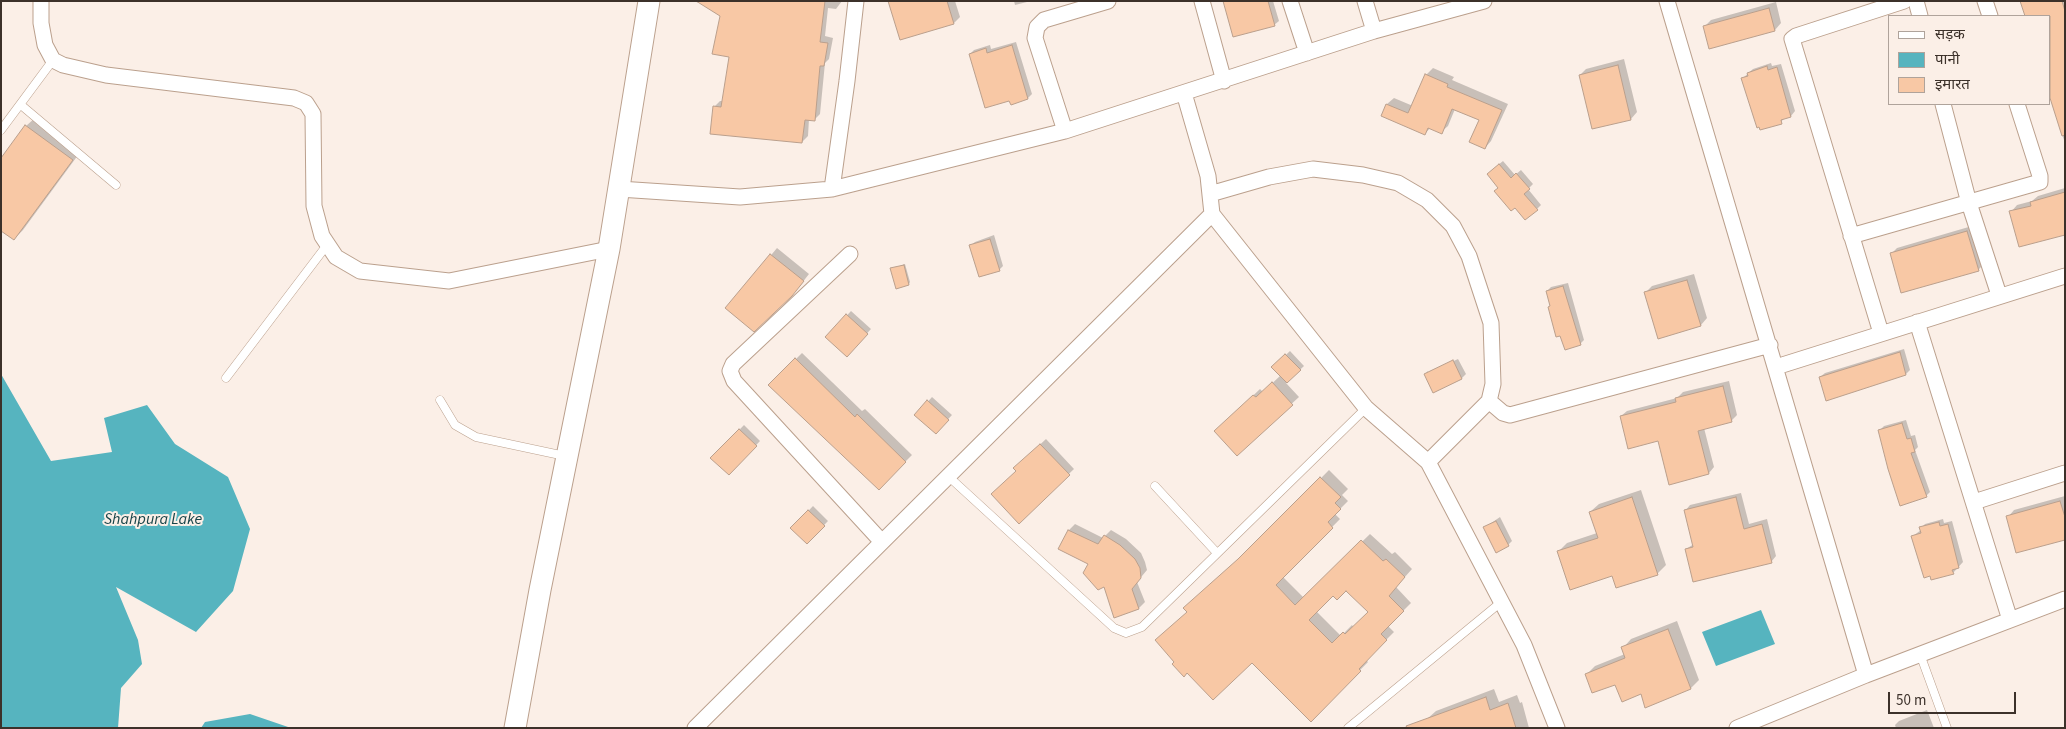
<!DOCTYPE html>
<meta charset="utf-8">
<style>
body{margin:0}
#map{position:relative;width:2066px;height:729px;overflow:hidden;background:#fbefe7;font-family:"Source Sans 3","Noto Sans Devanagari",sans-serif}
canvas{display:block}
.frame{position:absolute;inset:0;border:2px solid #3c312a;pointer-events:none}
.legend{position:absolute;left:1888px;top:15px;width:162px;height:90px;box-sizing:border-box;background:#fbefe7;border:1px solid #afa39b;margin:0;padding:6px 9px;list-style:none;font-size:15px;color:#3c312a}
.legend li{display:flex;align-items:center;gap:10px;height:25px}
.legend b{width:25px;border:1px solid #afa39b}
.scale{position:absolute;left:1888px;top:692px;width:128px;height:22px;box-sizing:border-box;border:2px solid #3c312a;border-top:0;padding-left:6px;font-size:15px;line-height:18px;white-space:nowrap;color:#3c312a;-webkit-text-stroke:4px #fbefe7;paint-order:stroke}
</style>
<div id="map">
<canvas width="2066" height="729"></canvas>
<div class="frame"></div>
<ul class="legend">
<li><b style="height:6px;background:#fff"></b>सड़क</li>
<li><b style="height:14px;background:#56b4bf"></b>पानी</li>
<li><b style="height:14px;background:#f8c8a5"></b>इमारत</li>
</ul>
<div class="scale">50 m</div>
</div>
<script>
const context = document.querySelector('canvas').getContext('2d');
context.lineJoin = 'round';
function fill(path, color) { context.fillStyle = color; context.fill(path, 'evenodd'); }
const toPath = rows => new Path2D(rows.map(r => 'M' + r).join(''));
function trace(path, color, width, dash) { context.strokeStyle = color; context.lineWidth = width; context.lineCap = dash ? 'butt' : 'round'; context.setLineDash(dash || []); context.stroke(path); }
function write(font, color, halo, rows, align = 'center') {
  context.font = font + ' "Source Sans 3",sans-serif'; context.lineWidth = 4; context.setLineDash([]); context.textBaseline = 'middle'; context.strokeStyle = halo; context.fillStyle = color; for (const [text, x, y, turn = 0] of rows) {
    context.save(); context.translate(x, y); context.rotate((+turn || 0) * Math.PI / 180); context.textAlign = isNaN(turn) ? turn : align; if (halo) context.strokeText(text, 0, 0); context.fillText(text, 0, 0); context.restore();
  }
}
fill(toPath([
 [1,374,51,461,112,452,104,418,147,405,175,444,228,477,250,529,233,591,196,632,116,587,138,640,142,664,121,688,118,728,1,728],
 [1761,610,1775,644,1716,666,1702,632],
 [250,714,291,728,201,728,205,722]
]), '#56b4bf');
fill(toPath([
 [691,1,842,1,836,9,828,8,825,36,833,38,829,59,825,63,820,114,815,119,809,119,808,136,802,142,714,107,720,101,723,101,730,56,721,15,701,3],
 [889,1,955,1,960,17,954,23],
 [1014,1,1031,1,1015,5],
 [1225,1,1273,1,1279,21,1274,25],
 [2021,1,2065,1,2065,143,2050,97,2050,16,2026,16],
 [1776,2,1781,23,1775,30,1710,48,1704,27,1711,20],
 [1016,42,1032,94,1028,98,1011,103,970,54,974,50,990,45,991,49],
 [1624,59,1637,112,1631,119,1593,128,1580,75,1586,69],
 [1771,63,1772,66,1781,64,1795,111,1791,116,1785,117,1781,122,1743,78,1753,69],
 [1433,68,1454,77,1452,80,1508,104,1491,141,1485,148,1481,119,1455,109,1448,126,1441,132,1430,128,1425,134,1387,104,1394,98,1413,106,1426,75],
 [35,118,81,151,23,230,14,239,26,126],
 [1503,161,1515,175,1521,170,1533,184,1528,189,1541,205,1537,209,1500,187,1492,170],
 [2065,188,2065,233,2011,212,2017,205,2032,201,2038,196],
 [1972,226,1984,264,1978,270,1891,254,1897,248],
 [994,235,1003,266,999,270,970,246,975,242],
 [777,248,809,274,798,288,727,308],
 [905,264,910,282,909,284,892,269],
 [1694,274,1707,318,1701,325,1658,337,1645,293,1652,286],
 [1568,283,1584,340,1580,344,1551,305,1547,291,1551,287],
 [851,311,871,329,847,355,827,337],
 [1904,349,1910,370,1906,374,1862,387,1820,377,1825,373],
 [1290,351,1304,366,1286,383,1299,397,1237,454,1216,431,1260,389,1263,392,1281,375,1273,367],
 [802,353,862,411,865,409,912,455,879,488,770,385],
 [1458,359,1466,374,1462,378,1434,392,1425,374,1428,371,1428,373],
 [1729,381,1737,415,1731,421,1704,428,1714,467,1709,473,1659,439,1621,416,1627,411,1677,398,1683,392],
 [932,397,952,415,936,432,916,415],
 [1906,420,1911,436,1915,435,1918,447,1915,450,1930,492,1926,496,1880,430,1884,426],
 [744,425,760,441,729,474,712,458],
 [1046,439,1074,469,1019,522,1018,471,1015,468],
 [1329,470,1348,489,1342,495,1348,501,1335,514,1340,519,1283,577,1304,598,1370,534,1392,554,1395,552,1412,569,1396,587,1411,603,1388,626,1394,632,1366,660,1368,662,1311,720,1252,662,1189,612],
 [1346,589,1370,612,1354,628,1352,625,1341,636,1316,611,1333,594],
 [1641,490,1666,565,1657,574,1613,574,1559,551,1567,543,1597,533,1590,512,1599,504],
 [1741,493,1749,524,1767,519,1776,556,1771,562,1686,549,1694,544,1685,511,1690,505],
 [2065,496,2065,539,2008,517,2014,510],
 [813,506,828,521,807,543,792,528],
 [1500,517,1512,541,1508,545,1484,528],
 [1943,519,1944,523,1952,521,1963,562,1953,573,1913,536,1921,530,1921,528,1925,524],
 [1075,524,1103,538,1111,530,1126,539,1141,553,1145,562,1147,570,1137,582,1145,602,1139,608,1104,585,1090,564,1060,549,1069,530],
 [1677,621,1699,680,1691,688,1641,693,1587,674,1595,666,1625,654,1623,648,1631,639],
 [1494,689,1499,702,1517,695,1520,703,1522,702,1529,728,1430,728,1427,719,1436,711],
 [1927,710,1934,728,1896,728,1895,725,1899,721]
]), '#0003');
const building = toPath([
 [696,1,825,1,820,42,828,43,824,66,820,66,815,121,805,120,802,143,710,134,713,106,721,107,729,57,712,54,720,16,696,1],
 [888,1,947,1,954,24,900,40,888,1],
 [1223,1,1268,1,1275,26,1233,37,1223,1],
 [2020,1,2062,1,2065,11,2065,135,2062,136,2050,98,2050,16,2025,16,2020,1],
 [1769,8,1775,31,1709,49,1703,26,1769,8],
 [1012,45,1028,99,1011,105,1009,101,985,108,969,54,986,48,987,53,1012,45],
 [1618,65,1631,120,1592,129,1579,75,1618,65],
 [1767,66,1768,70,1777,67,1791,117,1781,120,1782,124,1760,130,1759,127,1757,128,1741,78,1748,76,1747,73,1767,66],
 [1425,74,1448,84,1447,87,1502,110,1485,149,1469,142,1479,120,1452,109,1442,134,1428,128,1425,135,1381,116,1386,104,1408,113,1425,74],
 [25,125,73,160,14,240,1,231,1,158,25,125],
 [1499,164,1511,178,1516,173,1530,189,1524,194,1538,210,1525,220,1515,208,1511,211,1494,191,1498,188,1487,174,1499,164],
 [2065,192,2065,235,2019,247,2009,211,2031,206,2030,202,2065,192],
 [1967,231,1979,271,1901,293,1890,253,1967,231],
 [990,239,1000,271,979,277,969,245,990,239],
 [770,254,804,281,792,296,754,332,725,308,770,254],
 [904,265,909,285,896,289,890,268,904,265],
 [1687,280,1701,326,1658,339,1644,292,1687,280],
 [1563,286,1581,345,1565,350,1560,336,1556,337,1548,307,1550,306,1546,291,1563,286],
 [846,314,868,334,847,357,825,337,846,314],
 [1900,352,1906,375,1826,401,1819,377,1900,352],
 [1285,354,1301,370,1287,383,1271,367,1285,354],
 [795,358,855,417,857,414,906,462,879,490,768,385,795,358],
 [1453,360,1462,379,1433,393,1424,374,1453,360],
 [1272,382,1293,405,1237,456,1214,431,1253,395,1256,397,1272,382],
 [1723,386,1732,422,1698,431,1709,474,1669,485,1658,441,1628,449,1620,416,1676,402,1675,398,1723,386],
 [927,400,949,420,936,434,914,415,927,400],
 [1902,423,1907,439,1911,438,1915,452,1911,453,1927,497,1900,506,1888,469,1878,430,1902,423],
 [739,429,757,446,729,475,710,458,739,429],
 [1040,444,1070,475,1019,524,991,494,1016,471,1013,468,1040,444],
 [1320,477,1341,497,1335,503,1341,509,1328,522,1333,528,1276,585,1295,605,1361,540,1383,561,1386,559,1405,577,1389,596,1404,611,1381,634,1387,640,1359,669,1361,671,1311,722,1252,663,1213,700,1187,673,1184,677,1172,664,1174,662,1155,640,1187,612,1183,608,1238,559,1320,477],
 [1346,591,1368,612,1345,634,1343,632,1332,643,1309,620,1333,596,1337,600,1346,591],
 [1632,497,1658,575,1616,588,1612,576,1570,590,1557,551,1598,538,1589,512,1632,497],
 [1736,497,1744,529,1762,524,1772,563,1693,582,1685,549,1693,547,1684,510,1736,497],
 [2060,501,2065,517,2065,540,2016,553,2006,516,2060,501],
 [808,510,825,526,807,544,790,528,808,510],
 [1496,521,1509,546,1496,553,1483,527,1496,521],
 [1939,522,1940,526,1948,524,1959,568,1952,570,1954,574,1931,580,1930,576,1924,578,1911,536,1921,533,1919,527,1939,522],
 [1068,530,1098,544,1104,535,1120,545,1135,559,1140,568,1141,578,1132,589,1139,609,1114,618,1104,587,1098,590,1083,573,1088,564,1058,549,1068,530],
 [1668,629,1691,689,1645,708,1641,694,1622,702,1615,685,1592,693,1585,674,1625,658,1621,647,1668,629],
 [1486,697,1490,710,1508,703,1516,728,1407,728,1406,726,1486,697]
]);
fill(building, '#f8c8a5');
trace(building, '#ba9f8c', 1);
const lane = toPath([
 [21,105,116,185],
 [1,130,53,60],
 [226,378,327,245],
 [440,400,455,425,476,437,565,456],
 [948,476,1114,628,1126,633,1142,627,1366,408],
 [1155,486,1217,553],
 [1920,654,1947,728],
 [1348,728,1500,603]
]);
const street = toPath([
 [41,1,41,23,45,45,53,60,63,65,106,75,294,98,306,103,313,114,314,206,322,236,336,257,360,271,449,281,609,249],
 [1202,1,1224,81],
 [1290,1,1307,53],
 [1365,1,1374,31],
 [1667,1,1866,675],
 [1916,1,1920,16],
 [1985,1,1990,16],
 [1943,104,1969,203,1999,295],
 [1065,131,1035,38,1037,27,1044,20,1108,1],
 [619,189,740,197,832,189,1065,131,1374,31,1484,1],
 [832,189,847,81,856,1],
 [1210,194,1269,177,1313,169,1363,175,1398,183,1427,200,1453,226,1469,256,1491,323,1493,384,1489,401,1428,462],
 [1212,214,1366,408,1428,462,1524,645,1557,728],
 [1851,236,2040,182,2040,176,2017,104],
 [850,254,733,364,730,371,734,381,882,542],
 [1917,322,2010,620],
 [1881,333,1792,39,1796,36,1904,1],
 [1776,367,2065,276],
 [1489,401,1503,413,1510,415,1770,345],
 [1974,502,2065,473],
 [695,728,1212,214,1208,176,1184,93],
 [1737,728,1866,675,2065,599]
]);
const secondary = toPath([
 [515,728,540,590,609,249,649,1]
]);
trace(lane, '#bba08d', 9);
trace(street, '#bba08d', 17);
trace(secondary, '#bba08d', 23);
trace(lane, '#fff', 8);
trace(street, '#fff', 15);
trace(secondary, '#fff', 21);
write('italic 16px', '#184449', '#fbefe7', [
 ["Shahpura Lake",153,520]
]);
</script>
